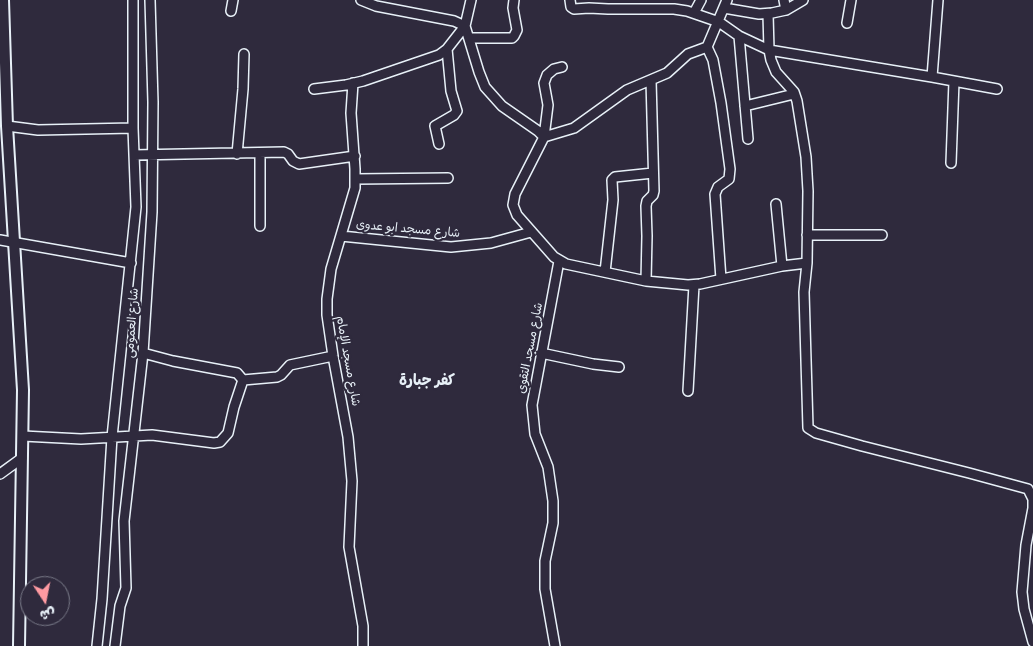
<!DOCTYPE html>
<meta charset="utf-8">
<style>
body{margin:0}
#map{position:relative;width:1033px;height:646px;overflow:hidden;background:#2f2a3d;font-family:Delius,"Playpen Sans Arabic",sans-serif}
canvas{display:block}
.north{position:absolute;left:20px;top:576px;width:50px;height:50px;box-sizing:border-box;background:#2f2a3d;border:1px solid #797a88;border-radius:50%;rotate:169deg;font-size:14px;font-weight:700;line-height:20px;text-align:center;color:#e8f1f8}
.north::after{content:'';display:block;margin:auto;width:18px;height:22px;background:#ff9aa2;clip-path:polygon(50% 0,100% 100%,50% 72%,0 100%)}
</style>
<div id="map">
<canvas width="1033" height="646"></canvas>
<div class="north">ش</div>
</div>
<script>
const context = document.querySelector('canvas').getContext('2d');
context.lineJoin = 'round';
const toPath = rows => new Path2D(rows.map(r => 'M' + r).join(''));
function trace(path, color, width, dash) { context.strokeStyle = color; context.lineWidth = width; context.lineCap = dash ? 'butt' : 'round'; context.setLineDash(dash || []); context.stroke(path); }
function write(font, color, halo, rows, align = 'center') {
  context.font = font + ' Delius,"Playpen Sans Arabic",sans-serif'; context.lineWidth = 4.5; context.setLineDash([]); context.textBaseline = 'middle'; context.strokeStyle = halo; context.fillStyle = color; for (const [text, x, y, turn = 0] of rows) {
    context.save(); context.translate(x, y); context.rotate((+turn || 0) * Math.PI / 180); context.textAlign = isNaN(turn) ? turn : align; if (halo) context.strokeText(text, 0, 0); context.fillText(text, 0, 0); context.restore();
  }
}
const minor = toPath([
 [471,0,465,26,479,72,485,87,502,106,538,131,544,137],
 [570,0,571,7,574,9,589,8,608,9,674,9,687,11,719,22,739,36,769,50,932,77,997,89],
 [784,0,786,10],
 [724,8,759,14,772,13,786,10,803,0],
 [231,11,233,0],
 [694,13,701,0],
 [768,14,769,50,771,60,776,72,794,92,797,101,806,157,808,191,807,263,804,292,808,428,816,433,862,446,969,473,1028,489,1033,499,1033,508,1026,545,1022,592,1024,609,1033,642],
 [847,23,851,0],
 [739,36,748,139],
 [469,38,512,38,514,36,517,30,513,8,514,0],
 [562,67,554,69,547,75,544,83,548,105,544,137,515,194,513,205,517,215,554,257,566,264,646,281,688,285,700,284,782,266,807,263],
 [932,77,938,0],
 [353,83,351,113,355,169,355,188,331,269,327,299,327,315,333,356,348,437,352,481,349,547,363,626,363,646],
 [314,89,346,85,363,81,439,55,447,49,465,26,454,21,376,6,361,0],
 [745,106,794,94],
 [7,126,38,130,133,128],
 [544,137,574,128,627,90,667,73,688,54,707,47],
 [439,144,435,126,454,115,457,111,451,91,447,49],
 [237,154,243,89,244,54],
 [134,155,284,152,288,154,293,161,299,164,355,156],
 [951,163,954,81],
 [356,179,448,178],
 [776,204,782,266],
 [260,226,260,153],
 [807,235,882,235],
 [341,236,451,247,491,243,531,232],
 [0,240,131,263],
 [605,272,613,200,612,180,615,177,653,173],
 [721,279,715,194,718,187,729,179,730,169,721,103,713,60,707,47,727,0],
 [646,281,647,236,646,206,647,201,653,195,654,191,651,80],
 [143,353,173,361,237,373,243,380],
 [541,353,593,364,619,367],
 [688,391,694,285],
 [23,436,81,439,152,435,214,443,220,442,228,433,234,407,243,380,277,377,281,375,290,365,333,356],
 [0,474,22,458],
 [97,646,102,599,112,437,136,207,133,128,133,0],
 [115,646,120,606,126,588,124,521,143,353,152,212,153,102,150,0],
 [555,646,545,589,545,561,553,523,553,501,548,467,535,434,532,405,559,261]
]);
const tertiary = toPath([
 [3,0,7,126,23,390,19,646]
]);
trace(minor, '#e8f1f8', 12);
trace(tertiary, '#e8f1f8', 14);
trace(minor, '#2f2a3d', 9);
trace(tertiary, '#2f2a3d', 10);
write('12px', '#e8f1f8', '#2f2a3d', [
 ["شارع مسجد ابو عدوى",408,229,5],
 ["شارع العمومى",132,323,-86],
 ["شارع مسجد التقوى",530,348,-79],
 ["شارع مسجد الإمام",348,361,80]
]);
write('bold 15px', '#e8f1f8', '#2f2a3d', [
 ["كفر جبارة",427,381]
]);
</script>
